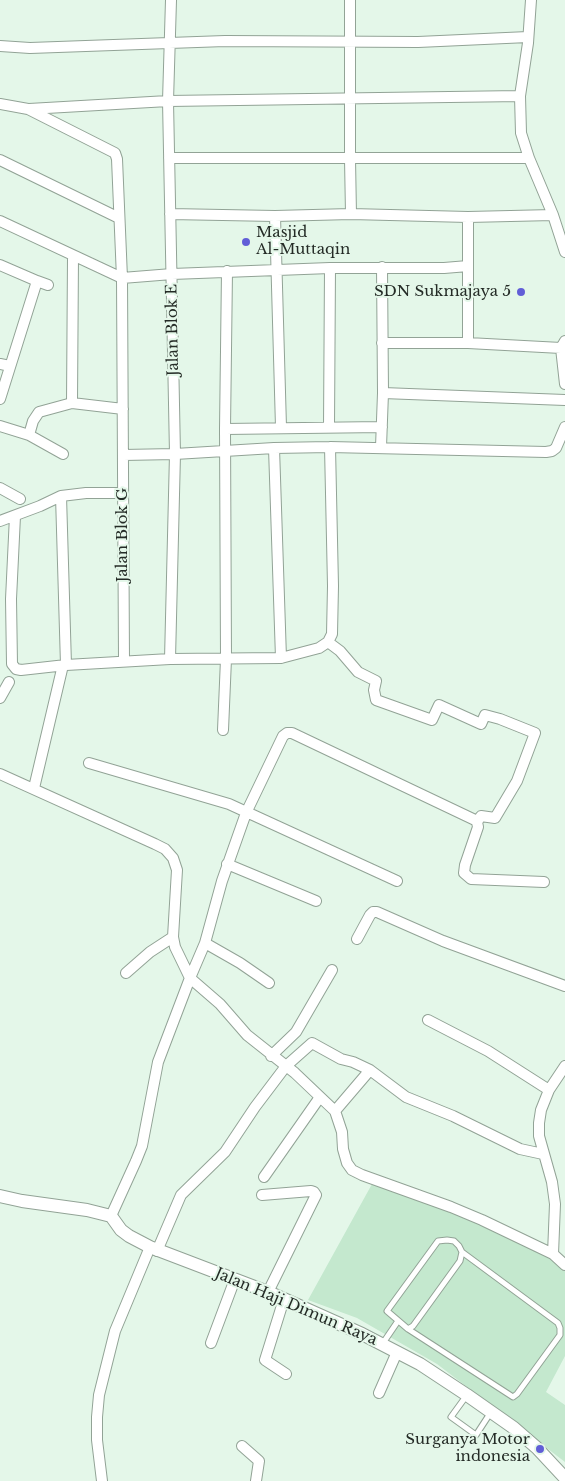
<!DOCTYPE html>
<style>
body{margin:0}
canvas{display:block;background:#e4f7e9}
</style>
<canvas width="565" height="1481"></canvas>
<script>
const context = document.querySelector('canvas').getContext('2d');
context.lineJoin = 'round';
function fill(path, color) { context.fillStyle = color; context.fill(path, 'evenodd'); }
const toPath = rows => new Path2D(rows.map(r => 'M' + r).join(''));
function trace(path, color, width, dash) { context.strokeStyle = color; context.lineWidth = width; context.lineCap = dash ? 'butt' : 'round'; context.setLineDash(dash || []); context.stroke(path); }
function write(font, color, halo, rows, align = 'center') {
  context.font = font + ' "Libre Baskerville",serif'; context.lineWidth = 4; context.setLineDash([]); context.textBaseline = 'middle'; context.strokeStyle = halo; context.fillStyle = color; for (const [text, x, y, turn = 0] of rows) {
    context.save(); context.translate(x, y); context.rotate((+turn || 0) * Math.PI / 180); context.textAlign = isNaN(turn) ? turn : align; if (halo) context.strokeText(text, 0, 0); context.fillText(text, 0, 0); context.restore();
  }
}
fill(toPath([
 [372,1184,447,1206,547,1247,565,1266,565,1356,546,1392,565,1405,565,1462,437,1364,357,1318,308,1300]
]), '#c4e8ce');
const service = toPath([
 [447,1240,454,1241,459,1246,462,1252,460,1261,413,1326,408,1329,387,1311,438,1241,447,1240],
 [408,1329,513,1397,517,1394,560,1335,560,1328,558,1323,462,1252],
 [383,1343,398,1321],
 [467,1395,451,1417,476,1435,491,1412]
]);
const minor = toPath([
 [350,0,350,159,351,214],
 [531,0,528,43,520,96,521,133,529,158,553,215,565,252],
 [0,46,30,48,225,41,418,42,528,37],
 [0,104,28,109,115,153,117,159,122,278,172,274,330,268,444,268,468,266,468,217],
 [29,109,168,101,520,96],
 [169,158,529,158],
 [0,160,119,218],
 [170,214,275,216,351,214,468,217,553,215],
 [275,216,281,427],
 [0,221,122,278,124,661],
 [73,256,72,403,123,409],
 [0,265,37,281,0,399],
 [37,281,48,285],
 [565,341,561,348,565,384],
 [382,343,468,343,561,348],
 [468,343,468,266],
 [0,364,10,366],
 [383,393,565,400],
 [0,426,29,435,63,454],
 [329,427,330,268],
 [225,429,382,427],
 [29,435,33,421,39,412,72,403],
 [381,447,383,393,382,267],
 [274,448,281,658],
 [123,455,175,454,274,448,330,447,546,452,552,451,556,448,565,427],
 [0,488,20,499],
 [61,496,66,665],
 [15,516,11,599,12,664,16,669,21,670,66,665,170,659,281,658,319,648,328,642,332,634,333,586,330,447],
 [0,521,40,506,61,496,86,493,122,493],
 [328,642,340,651,358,672,376,681,374,690,376,700,432,720,439,705,481,724,485,715,500,719,535,733,517,781,495,818,481,816,477,822],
 [170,659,175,454,168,101,171,0],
 [0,698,9,682],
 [223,730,226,659,225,429,227,271],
 [89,763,229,804,397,881],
 [0,774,155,844,165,849,173,858,177,870,173,937,175,947,190,978,158,1062,142,1146,136,1161,111,1216],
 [34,788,63,665],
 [227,864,316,901],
 [544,882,471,879,464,873,465,865,478,827,477,822,475,820,292,733,287,733,283,736,246,813,222,881,205,943,190,978,220,1004,247,1035,295,1073,335,1111,342,1132,343,1149,347,1163,352,1170,362,1175,451,1207,482,1220,553,1254,565,1265],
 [357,939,370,915,373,912,377,912,443,941,565,986],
 [205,943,240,963,269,983],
 [126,973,150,952,173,937],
 [428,1020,488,1051,549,1090],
 [271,1056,296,1032,332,970],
 [335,1111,370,1070],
 [264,1177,320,1097],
 [262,1195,311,1191,314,1192,316,1195,268,1292],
 [157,1251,181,1195,225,1152,255,1107,286,1066,312,1043,341,1059,353,1062,370,1070,406,1097,453,1116,520,1149,543,1154],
 [553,1254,555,1204,552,1182,539,1136,539,1123,541,1110,549,1090,565,1066],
 [284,1299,265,1360,286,1374],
 [211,1343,235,1279],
 [379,1393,397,1352],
 [242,1446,259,1461,256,1481],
 [102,1481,97,1440,97,1417,99,1395,115,1331,150,1247]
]);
const tertiary = toPath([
 [0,1196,22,1201,87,1210,111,1216,121,1230,129,1236,150,1247,268,1292,362,1334,420,1364,467,1395,514,1428,537,1448,565,1478]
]);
trace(service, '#92a396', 7);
trace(minor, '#92a396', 12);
trace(tertiary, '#92a396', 14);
trace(service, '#fff', 5);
trace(minor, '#fff', 10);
trace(tertiary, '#fff', 12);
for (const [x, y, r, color] of [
 [246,242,5,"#615ed7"],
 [521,292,5,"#615ed7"],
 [540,1449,5,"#615ed7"]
]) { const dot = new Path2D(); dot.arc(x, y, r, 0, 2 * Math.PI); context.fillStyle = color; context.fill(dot); trace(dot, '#e4f7e9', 2); }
write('15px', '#242b26', '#e4f7e9', [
 ["Masjid",256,233,"left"],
 ["Al-Muttaqin",256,250,"left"],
 ["SDN Sukmajaya 5",511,292],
 ["Surganya Motor",530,1440],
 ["indonesia",530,1457]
], 'right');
write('15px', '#242b26', '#e4f7e9', [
 ["Jalan Blok E",173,330,-91],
 ["Jalan Blok G",123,535,-90],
 ["Jalan Haji Dimun Raya",296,1307,23]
]);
</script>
